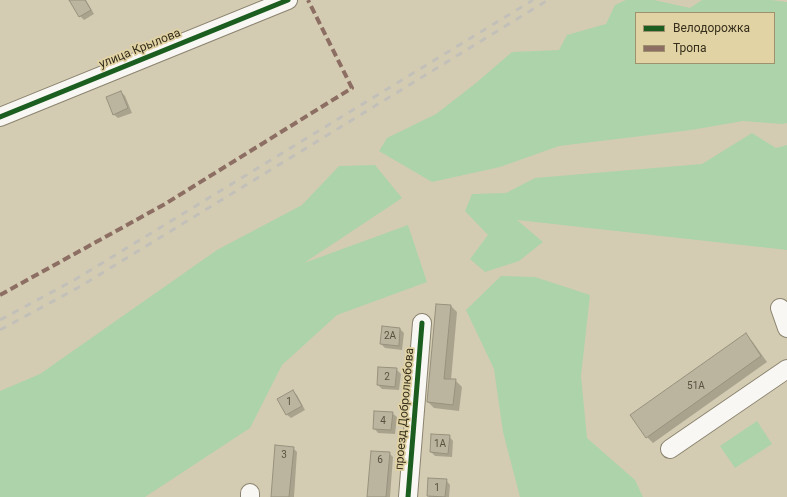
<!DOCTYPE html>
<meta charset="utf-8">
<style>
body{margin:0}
#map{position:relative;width:787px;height:497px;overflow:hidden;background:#d4ccb2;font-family:Roboto,sans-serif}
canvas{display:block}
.legend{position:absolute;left:635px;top:12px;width:140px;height:52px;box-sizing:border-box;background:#e2d3a4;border:1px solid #9d916e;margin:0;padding:5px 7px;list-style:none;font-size:12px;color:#352f1c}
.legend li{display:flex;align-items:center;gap:8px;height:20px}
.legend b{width:20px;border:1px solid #9d916e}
</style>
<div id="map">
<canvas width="787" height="497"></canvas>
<ul class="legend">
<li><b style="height:5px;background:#1b5e20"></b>Велодорожка</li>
<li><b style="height:5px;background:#8d6e63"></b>Тропа</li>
</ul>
</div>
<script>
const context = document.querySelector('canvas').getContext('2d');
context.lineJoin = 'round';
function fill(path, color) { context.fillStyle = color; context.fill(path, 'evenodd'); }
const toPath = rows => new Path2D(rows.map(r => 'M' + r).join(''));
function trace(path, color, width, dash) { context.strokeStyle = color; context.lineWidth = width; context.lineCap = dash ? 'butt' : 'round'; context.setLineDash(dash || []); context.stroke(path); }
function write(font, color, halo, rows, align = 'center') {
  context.font = font + ' Roboto,sans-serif'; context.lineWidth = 3.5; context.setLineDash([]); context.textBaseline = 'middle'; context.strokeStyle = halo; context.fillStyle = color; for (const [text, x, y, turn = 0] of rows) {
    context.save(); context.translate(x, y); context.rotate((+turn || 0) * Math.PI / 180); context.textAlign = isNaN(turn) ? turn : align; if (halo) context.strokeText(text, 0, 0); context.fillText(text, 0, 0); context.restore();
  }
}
fill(toPath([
 [626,0,654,0,690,8,702,0,771,0,787,2,787,123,782,124,743,121,691,130,559,146,500,167,432,182,379,151,387,138,436,114,476,83,512,52,559,50,567,35,606,24,615,5],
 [636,13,774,13,774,63,636,63],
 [752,133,776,148,787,145,787,250,517,220,543,242,519,261,485,272,470,259,488,235,465,211,472,194,506,193,535,178,702,164],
 [375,165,402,198,304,263,408,225,427,282,337,315,282,365,250,428,145,497,0,497,0,391,40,374,217,250,302,205,339,166],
 [501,276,535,277,590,295,581,376,587,438,635,480,643,497,520,497,503,432,494,369,466,310],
 [757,421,772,444,735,468,720,446]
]), '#acd3aa');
fill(toPath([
 [72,0,86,0,94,14,84,20,80,16],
 [121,92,125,96,132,113,118,118,113,114],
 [436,305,451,306,457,312,451,380,455,380,462,387,459,411,434,408,428,402],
 [400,329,404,333,402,350,385,348,381,344],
 [745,335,752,341,767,362,653,443,647,437],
 [396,369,401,374,399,390,382,389,378,385],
 [293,391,297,395,305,410,291,418,286,414],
 [392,413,397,417,395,434,378,433,374,428],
 [449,436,453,441,452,457,435,456,431,452],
 [293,448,297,452,294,497,272,497],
 [389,453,393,457,390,497,368,497],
 [446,480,450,485,449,497,429,497,428,496]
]), '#0003');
const building = toPath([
 [69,0,85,0,91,10,79,17,69,0],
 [121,91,128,108,113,115,106,97,121,91],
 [436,304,451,305,444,379,456,379,453,405,427,402,436,304],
 [382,326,400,328,399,346,380,344,382,326],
 [746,333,761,356,646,438,630,415,746,333],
 [378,367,397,368,395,387,377,385,378,367],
 [293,390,302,406,286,415,277,399,293,390],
 [374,411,393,412,391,430,373,429,374,411],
 [431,434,450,435,448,454,430,452,431,434],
 [275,445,294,447,289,497,271,497,275,445],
 [371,451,390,452,386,497,367,497,371,451],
 [428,478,447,479,445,497,427,496,428,478]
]);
fill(building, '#bbb5a0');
trace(building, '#97917d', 1);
const minor = toPath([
 [0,117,288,0],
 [780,308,787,328],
 [670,449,787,369],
 [250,497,250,493],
 [408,497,422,323]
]);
trace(minor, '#8a836f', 20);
trace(minor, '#f9f7f3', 18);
trace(toPath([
 [0,320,76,279,533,0],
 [0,330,81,286,548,0]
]), '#c2c0b9', 3, [7, 7]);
trace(toPath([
 [0,295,165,204,352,88,308,0]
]), '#8d6e63', 4, [8, 4]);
trace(toPath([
 [0,117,288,0],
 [408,497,422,323]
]), '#1b5e20', 5);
write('10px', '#57513e', null, [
 ["2А",390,336],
 ["2",387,377],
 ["51А",696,386],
 ["1",289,402],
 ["4",383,421],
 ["1А",440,444],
 ["3",284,455],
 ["6",380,460],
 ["1",437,488]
]);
write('12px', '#352f1c', '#e2d3a4', [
 ["улица Крылова",140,49,-22],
 ["проезд Добролюбова",405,409,-85]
]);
</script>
